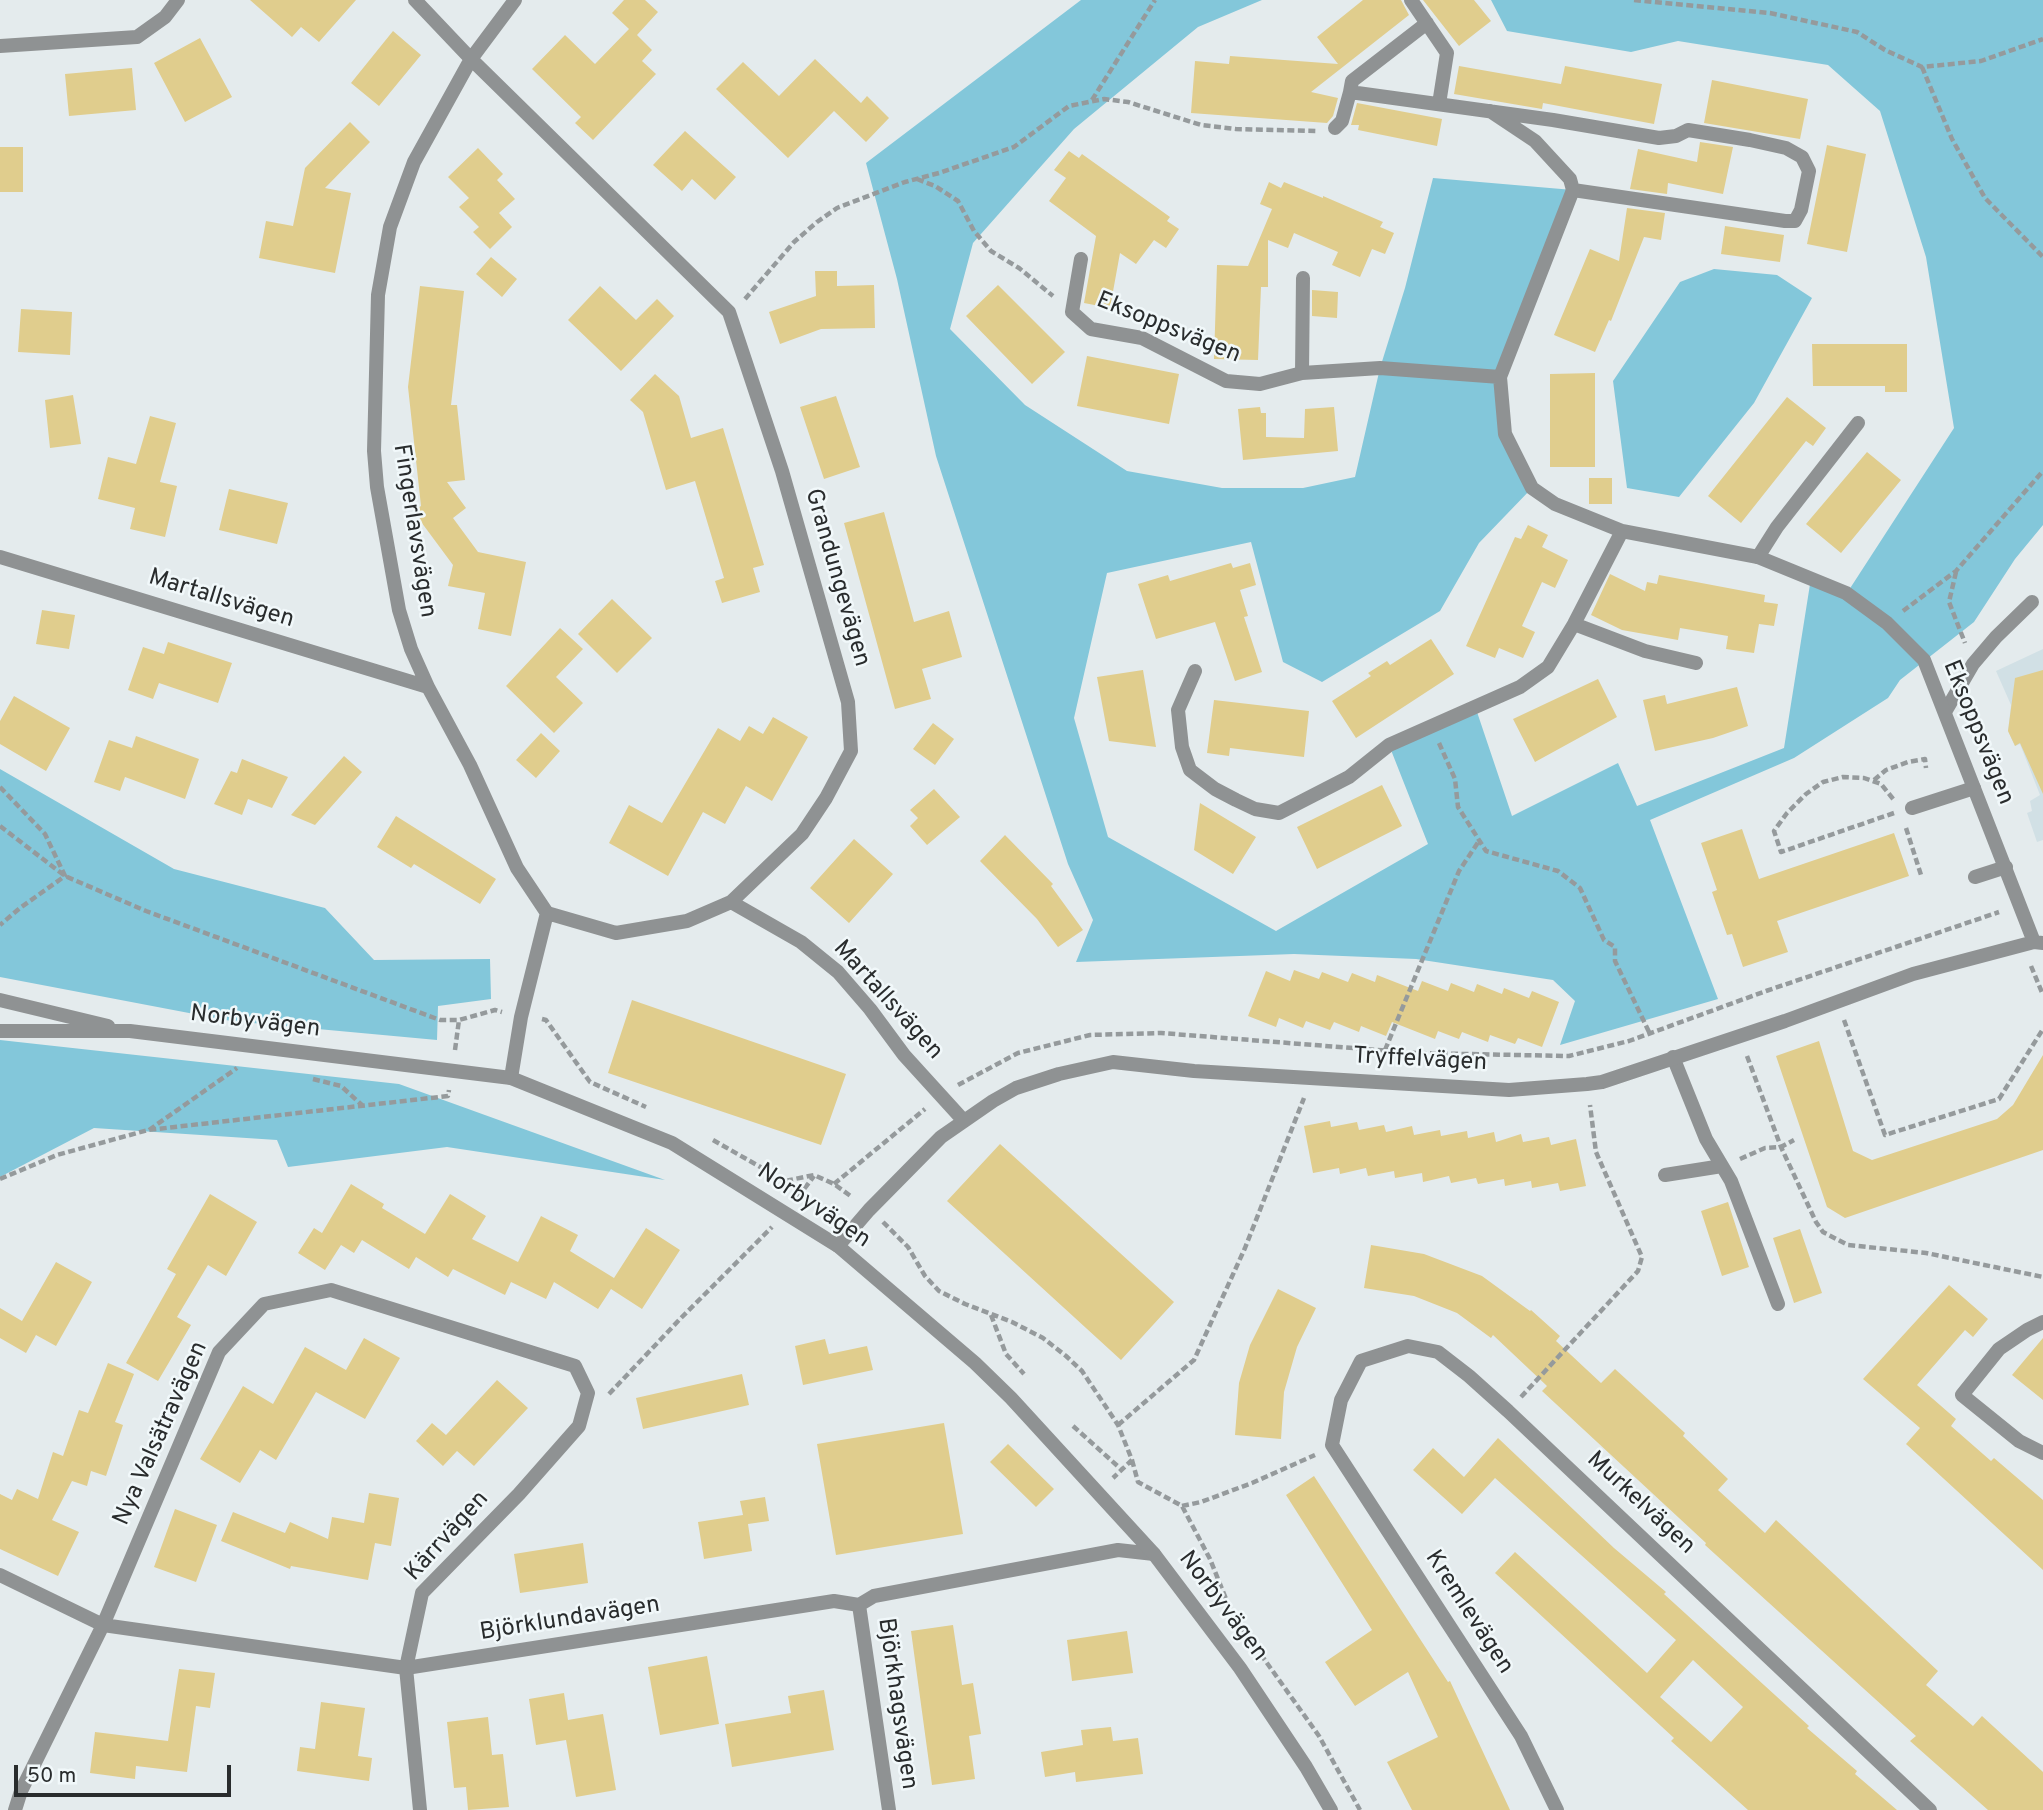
<!DOCTYPE html>
<meta charset="utf-8">
<style>
body{margin:0}
#map{position:relative;width:2043px;height:1810px;overflow:hidden;background:#e4ebed;font-family:Overpass,sans-serif}
canvas{display:block}
.scale{position:absolute;left:14px;top:1765px;width:217px;height:32px;box-sizing:border-box;border:4px solid #292c2d;border-top:0;padding-left:9px;font-size:21px;line-height:24px;white-space:nowrap;color:#292c2d;-webkit-text-stroke:5px #f1f8fa;paint-order:stroke}
</style>
<div id="map">
<canvas width="2043" height="1810"></canvas>
<div class="scale">50 m</div>
</div>
<script>
const context = document.querySelector('canvas').getContext('2d');
context.lineJoin = 'round';
function fill(path, color) { context.fillStyle = color; context.fill(path, 'evenodd'); }
const toPath = rows => new Path2D(rows.map(r => 'M' + r).join(''));
function trace(path, color, width, dash) { context.strokeStyle = color; context.lineWidth = width; context.lineCap = dash ? 'butt' : 'round'; context.setLineDash(dash || []); context.stroke(path); }
function write(font, color, halo, rows, align = 'center') {
  context.font = font + ' Overpass,sans-serif'; context.lineWidth = 5; context.setLineDash([]); context.textBaseline = 'middle'; context.strokeStyle = halo; context.fillStyle = color; for (const [text, x, y, turn = 0] of rows) {
    context.save(); context.translate(x, y); context.rotate((+turn || 0) * Math.PI / 180); context.textAlign = isNaN(turn) ? turn : align; if (halo) context.strokeText(text, 0, 0); context.fillText(text, 0, 0); context.restore();
  }
}
fill(toPath([
 [2043,649,2043,840,2037,842,2027,813,2032,811,2030,801,2040,795,2020,744,2015,746,2008,731,2011,705,1996,671]
]), '#d1e0e5');
fill(toPath([
 [1081,0,1262,0,1198,27,1074,129,973,243,950,329,1025,405,1127,471,1222,488,1303,488,1355,477,1380,368,1405,288,1433,178,1573,190,1500,377,1505,434,1532,488,1479,543,1440,611,1322,682,1283,662,1251,542,1107,573,1074,718,1108,837,1276,931,1428,844,1389,745,1475,706,1512,816,1618,763,1637,806,1784,748,1811,578,1847,593,1954,428,1926,257,1880,111,1828,65,1678,41,1631,52,1507,31,1491,0,2043,0,2043,525,2015,559,1974,622,1900,680,1888,698,1794,758,1650,820,1718,999,1560,1045,1575,1001,1553,980,1416,959,1294,954,1076,962,1093,920,1068,864,936,456,897,279,866,163],
 [1714,269,1777,275,1812,298,1754,403,1679,497,1627,488,1613,381,1680,282],
 [0,769,174,869,325,908,374,960,490,959,491,999,438,1006,437,1040,231,1021,0,977],
 [0,1040,399,1084,665,1180,447,1147,288,1167,277,1140,94,1128,0,1177]
]), '#83c7da');
fill(toPath([
 [250,0,356,0,319,42,301,27,292,37],
 [624,0,645,0,658,12,637,35,652,50,642,61,656,74,593,140,575,123,581,117,532,69,565,35,595,64,629,29,612,13],
 [1363,0,1401,0,1409,15,1311,92,1338,98,1333,116,1327,123,1191,113,1195,61,1229,64,1230,56,1338,64,1317,37],
 [1423,0,1474,0,1491,21,1459,46],
 [393,31,421,55,379,106,351,83],
 [200,38,232,97,185,122,154,63],
 [815,59,861,103,867,96,889,118,866,142,834,111,788,158,716,89,743,62,779,96],
 [1459,66,1561,84,1565,66,1662,84,1654,124,1543,103,1542,109,1454,94],
 [132,68,136,110,69,116,65,74],
 [1712,80,1808,99,1800,139,1704,123],
 [1357,103,1442,119,1437,146,1358,130,1359,125,1351,125],
 [350,122,370,142,325,188,351,193,335,273,259,258,266,221,293,226,305,168],
 [685,131,736,177,715,200,692,179,682,191,653,165],
 [1700,142,1733,147,1723,194,1668,183,1667,194,1630,189,1638,149,1697,162],
 [1827,145,1866,154,1847,252,1807,244],
 [0,147,23,147,23,192,0,192],
 [478,148,503,174,497,180,515,199,499,213,512,227,490,249,473,232,479,227,459,207,469,198,448,177],
 [1069,151,1079,158,1082,154,1170,217,1167,221,1179,229,1166,248,1154,240,1136,264,1120,253,1110,308,1084,303,1096,236,1049,201,1066,178,1054,170],
 [1269,182,1281,188,1284,182,1323,198,1323,196,1383,222,1380,227,1394,233,1385,254,1372,249,1360,277,1332,265,1338,252,1294,233,1288,248,1268,240,1268,287,1261,287,1258,360,1214,359,1217,265,1248,266,1272,209,1260,204],
 [1627,208,1665,213,1661,240,1644,237,1611,321,1609,320,1595,352,1554,335,1590,249,1619,261],
 [1725,226,1784,235,1780,262,1721,254],
 [491,257,517,279,502,297,476,274],
 [815,271,837,271,837,286,874,285,875,328,821,329,780,344,769,312,816,296],
 [998,285,1065,352,1032,384,966,316],
 [420,286,464,291,451,405,457,405,465,480,447,482,466,508,453,518,478,552,526,562,511,636,478,629,485,593,448,586,453,565,413,511,421,506,408,387],
 [600,286,636,320,657,299,674,316,621,371,568,320],
 [1312,290,1338,292,1337,318,1312,316],
 [21,309,72,312,70,355,18,352],
 [1812,344,1907,344,1907,392,1885,392,1885,386,1813,386],
 [1087,356,1179,374,1169,424,1077,406],
 [1595,373,1595,467,1550,467,1550,374],
 [655,374,679,396,691,438,723,428,764,565,753,568,760,592,722,603,715,581,724,578,695,481,666,490,643,412,630,400],
 [73,395,81,444,50,448,45,400],
 [836,396,860,467,824,479,800,407],
 [1787,397,1826,428,1813,446,1806,441,1741,523,1708,496],
 [1260,407,1261,413,1266,413,1266,437,1304,438,1305,409,1334,407,1338,451,1243,460,1238,409],
 [150,416,176,423,160,482,177,486,165,537,130,529,135,508,98,499,108,457,136,464],
 [1867,452,1901,480,1841,553,1806,524],
 [1589,478,1612,478,1612,504,1589,504],
 [229,489,288,503,277,544,219,530],
 [884,512,914,622,949,611,962,657,922,669,931,699,895,709,844,523],
 [1528,525,1548,535,1542,547,1568,560,1555,588,1542,582,1522,626,1535,632,1523,658,1499,648,1495,658,1466,646,1515,537,1521,539],
 [1231,563,1233,568,1250,563,1256,585,1240,590,1248,616,1244,617,1262,672,1235,681,1215,622,1156,639,1138,584,1168,575,1170,581],
 [1610,574,1645,591,1647,582,1657,584,1659,575,1765,595,1764,602,1778,604,1774,626,1759,624,1754,653,1726,649,1728,636,1680,628,1678,640,1622,630,1591,615],
 [612,599,652,638,617,673,578,634],
 [42,610,75,615,69,649,36,644],
 [560,628,583,649,556,677,583,703,554,733,506,686],
 [1431,639,1454,674,1356,738,1332,701,1371,676,1368,673,1387,661,1390,665],
 [168,642,232,663,218,703,159,683,153,699,128,690,143,647,164,654],
 [1143,670,1156,747,1109,741,1097,677],
 [2043,670,2043,794,2020,743,2015,746,2008,731,2015,678],
 [1598,679,1617,717,1535,762,1513,719],
 [1737,687,1748,726,1713,738,1655,751,1643,700,1665,695,1667,704],
 [14,696,70,728,46,771,0,744,0,721],
 [1214,700,1309,711,1304,757,1230,748,1229,756,1207,753],
 [773,717,808,737,772,801,746,786,725,824,703,812,668,876,609,843,629,805,662,823,718,728,740,741,749,726,763,734],
 [933,723,954,739,935,765,913,749],
 [541,733,560,751,536,778,516,760],
 [136,736,199,759,185,799,125,777,120,791,94,782,109,740,132,748],
 [344,756,362,772,315,825,291,815],
 [242,759,288,777,272,808,248,799,242,815,214,804,231,771,237,773],
 [1382,785,1402,826,1317,869,1297,827],
 [934,789,960,817,927,845,910,826,918,818,910,810],
 [1200,803,1256,837,1233,874,1194,850],
 [396,816,496,879,480,904,414,864,411,868,377,847],
 [1742,829,1759,879,1894,833,1909,876,1777,921,1788,952,1743,967,1732,934,1727,935,1712,892,1717,890,1701,843],
 [1005,835,1053,884,1051,886,1083,930,1058,947,1037,919,980,861],
 [854,839,893,874,849,923,810,888],
 [1294,970,1319,979,1322,972,1348,982,1352,973,1375,982,1377,975,1418,991,1422,981,1448,991,1451,983,1474,992,1477,984,1502,994,1504,988,1529,998,1532,991,1559,1002,1542,1047,1518,1038,1515,1044,1490,1035,1488,1042,1462,1032,1459,1039,1438,1031,1435,1039,1392,1022,1386,1036,1361,1026,1359,1032,1334,1022,1330,1030,1306,1021,1303,1028,1279,1018,1276,1027,1248,1016,1266,971,1290,981],
 [632,1000,846,1074,821,1145,608,1073],
 [1819,1041,1853,1151,1872,1160,1997,1119,2013,1105,2043,1055,2043,1150,1845,1218,1827,1207,1776,1056],
 [1330,1121,1331,1127,1357,1122,1359,1130,1384,1125,1386,1132,1412,1126,1414,1135,1440,1130,1441,1136,1467,1131,1468,1138,1494,1132,1496,1142,1521,1134,1523,1142,1549,1137,1551,1145,1576,1139,1586,1186,1560,1191,1558,1183,1532,1188,1531,1181,1505,1186,1504,1179,1478,1184,1476,1178,1451,1183,1449,1176,1423,1182,1422,1173,1395,1178,1394,1171,1368,1176,1366,1168,1340,1174,1339,1168,1313,1173,1304,1126],
 [1000,1144,1174,1302,1121,1360,947,1201],
 [351,1184,384,1204,382,1208,425,1234,450,1194,486,1216,472,1239,518,1262,541,1216,578,1235,570,1251,614,1278,646,1228,680,1250,642,1309,611,1289,598,1309,554,1282,546,1299,511,1282,505,1295,453,1269,448,1277,416,1257,409,1269,362,1240,354,1253,341,1245,325,1270,298,1253,314,1228,322,1233],
 [210,1194,257,1222,226,1276,208,1265,177,1317,191,1325,158,1381,126,1363,176,1274,167,1269],
 [1728,1202,1749,1267,1722,1276,1701,1211],
 [1800,1229,1822,1293,1794,1303,1773,1238],
 [1371,1245,1424,1254,1482,1276,1530,1311,1531,1310,1560,1336,1556,1341,1601,1383,1615,1369,1685,1433,1683,1436,1728,1479,1718,1490,1765,1533,1776,1520,1938,1671,1926,1685,1973,1726,1982,1716,2043,1772,2043,1810,1988,1810,1910,1741,1916,1736,1705,1545,1706,1543,1542,1391,1547,1386,1493,1335,1491,1338,1457,1313,1414,1296,1364,1288],
 [56,1262,92,1282,56,1346,36,1335,26,1353,0,1338,0,1308,22,1321],
 [1949,1285,1988,1319,1973,1337,1965,1330,1917,1385,1956,1419,1951,1426,1991,1461,1994,1458,2043,1500,2043,1570,1906,1444,1920,1428,1863,1379],
 [1278,1289,1316,1308,1297,1347,1284,1392,1281,1439,1235,1435,1239,1383,1250,1345],
 [364,1338,400,1358,365,1419,316,1392,276,1460,260,1450,240,1483,200,1459,243,1386,273,1404,305,1347,346,1370],
 [2043,1338,2043,1400,2012,1375],
 [825,1339,829,1354,867,1346,873,1370,803,1385,795,1346],
 [108,1363,134,1374,115,1422,123,1425,106,1476,91,1471,87,1486,72,1481,52,1520,79,1532,58,1576,0,1549,0,1494,12,1500,17,1489,38,1499,53,1452,63,1456,79,1410,88,1413],
 [742,1374,749,1405,643,1429,636,1398],
 [497,1380,528,1408,474,1466,457,1451,443,1466,416,1441,432,1423,446,1435],
 [944,1423,963,1534,836,1555,817,1444],
 [1498,1438,1614,1548,1666,1592,1664,1594,1809,1726,1807,1728,1857,1771,1855,1774,1897,1810,1748,1810,1671,1741,1674,1738,1495,1573,1515,1552,1647,1673,1676,1640,1495,1478,1462,1514,1413,1470,1433,1448,1464,1477],
 [1693,1660,1743,1707,1711,1742,1660,1697],
 [1008,1444,1054,1489,1036,1507,990,1462],
 [1314,1476,1448,1682,1450,1681,1510,1810,1412,1810,1387,1762,1438,1737,1408,1672,1355,1706,1325,1662,1372,1630,1286,1495],
 [369,1493,399,1498,391,1546,375,1543,368,1580,291,1566,290,1569,221,1541,233,1512,285,1533,290,1522,328,1539,332,1517,364,1523],
 [765,1497,769,1521,748,1524,752,1551,704,1559,698,1522,743,1515,740,1501],
 [175,1509,217,1525,196,1582,154,1567],
 [583,1543,588,1583,520,1593,514,1554],
 [953,1625,962,1685,973,1683,981,1734,969,1736,975,1779,932,1785,911,1631],
 [1127,1631,1133,1673,1072,1681,1067,1640],
 [707,1656,719,1724,660,1735,648,1667],
 [179,1669,215,1673,210,1708,196,1706,187,1772,136,1766,135,1779,90,1773,95,1732,168,1741],
 [824,1690,834,1750,732,1767,725,1724,791,1713,788,1696],
 [564,1693,568,1720,603,1714,616,1790,576,1797,566,1740,536,1745,529,1699],
 [321,1702,365,1708,358,1756,372,1758,369,1781,297,1771,300,1747,315,1749],
 [488,1717,492,1755,503,1754,509,1807,468,1810,466,1787,454,1788,447,1722],
 [1111,1727,1113,1741,1138,1738,1143,1774,1076,1782,1075,1772,1045,1777,1041,1752,1083,1745,1081,1730]
]), '#e0cd8d');
trace(toPath([
 [1634,0,1770,13,1857,32,1885,50,1922,67,1981,61,2043,39],
 [1922,67,1952,139,1985,198,2043,257],
 [1092,100,1155,0],
 [917,179,935,186,958,201,974,231,991,251,1019,268,1053,296],
 [745,299,794,242,817,222,837,208,905,182,939,173,1014,147,1069,106,1104,99,1128,102,1201,125,1236,129,1317,131],
 [1956,572,1949,602,1965,643],
 [1903,611,1956,571,2043,471],
 [1439,743,1455,779,1458,807,1486,851,1558,871,1580,888,1604,940,1615,947,1615,961,1650,1034],
 [1874,780,1886,770,1908,762,1925,759,1926,768],
 [0,787,45,834,65,876,20,908,0,925],
 [1894,813,1781,852,1774,831,1787,813,1806,794,1823,782,1843,777,1864,778,1881,784,1894,800],
 [0,826,65,876,146,911,440,1020,459,1020,495,1010,502,1012],
 [1906,828,1921,875],
 [2031,966,2043,995],
 [542,1019,546,1020,590,1082,646,1107],
 [1844,1020,1885,1135,1999,1099,2043,1029],
 [455,1050,459,1020],
 [1385,1050,1459,871,1479,841],
 [1747,1056,1781,1147,1816,1222,1823,1232,1848,1245,1926,1253,2043,1277],
 [313,1079,341,1086,363,1106],
 [958,1085,1018,1053,1090,1035,1161,1033,1416,1053,1569,1056,1629,1041,1766,991,1999,912],
 [149,1130,237,1068],
 [713,1140,785,1181,814,1175,834,1184,852,1197],
 [1740,1159,1765,1148,1781,1147,1794,1140],
 [0,1179,57,1155,148,1130,448,1096,449,1090],
 [834,1184,925,1109],
 [798,1197,814,1176],
 [883,1222,908,1247,925,1276,939,1291,965,1304,1012,1322,1043,1338,1066,1356,1082,1371,1118,1425,1132,1460,1113,1478],
 [991,1315,1006,1354,1024,1374],
 [609,1394,681,1318,772,1227],
 [1521,1397,1638,1271,1642,1257,1596,1152,1590,1105],
 [1118,1425,1194,1360,1245,1248,1304,1098],
 [1073,1426,1122,1470],
 [1132,1460,1138,1482,1182,1506,1210,1559,1232,1614,1319,1736,1360,1810],
 [1182,1506,1201,1502,1252,1483,1315,1455]
]), '#959a9c', 4.5, [7, 3.5]);
trace(toPath([
 [1411,0,1447,53,1439,104],
 [1350,92,1352,81,1427,23],
 [1335,128,1342,121,1350,92,1553,120,1659,138,1676,136,1688,130,1750,140,1786,148,1802,157,1809,171,1801,210,1795,221,1785,221,1573,190,1570,179,1535,141,1490,111],
 [1758,557,1777,527,1858,423],
 [1945,712,1973,664,1996,637,2032,602],
 [1912,808,1974,788],
 [1975,877,2006,867],
 [1673,1057,1706,1139,1731,1181,1778,1304],
 [1665,1175,1722,1166],
 [2043,1322,2027,1330,1999,1349,1962,1395,2019,1441,2043,1453]
]), '#8f9293', 14);
trace(toPath([
 [415,0,471,59,729,312,782,471,848,702,851,751,826,798,802,834,731,902,687,921,616,933,547,913,521,1017,511,1078],
 [515,0,471,59,414,162,390,227,378,295,374,451,377,487,399,610,411,649,428,687,470,765,517,868,547,913],
 [0,46,137,37,165,17,178,0],
 [1573,190,1500,377,1505,434,1532,488,1555,504,1622,531,1758,557,1846,593,1887,623,1924,660,2034,942],
 [1081,259,1072,312,1091,329,1142,338,1226,381,1260,384,1302,373],
 [1303,278,1302,373,1380,368,1500,377],
 [0,557,428,687],
 [1574,624,1645,651,1696,663],
 [1195,671,1178,710,1182,747,1190,770,1215,789,1236,800,1255,809,1279,813,1349,777,1389,745,1520,687,1548,667,1574,624,1622,531],
 [731,902,801,942,838,972,870,1009,904,1055,964,1121],
 [838,1246,869,1210,941,1137,993,1101,1016,1088,1059,1074,1113,1062,1194,1071,1509,1090,1587,1084,1602,1082,1785,1021,1913,974,2034,942,2043,943],
 [0,1575,103,1625,406,1668,834,1601,859,1605,874,1596,1118,1550,1154,1554],
 [859,1605,889,1810],
 [15,1810,21,1791,103,1625,219,1352,264,1304,331,1290,575,1366,588,1393,579,1426,519,1494,422,1593,406,1668,420,1810],
 [1557,1810,1521,1736,1332,1445,1341,1400,1361,1361,1408,1346,1438,1352,1469,1376,1508,1411,1930,1810]
]), '#8f9293', 14);
trace(toPath([
 [0,1000,108,1026],
 [0,1031,130,1031,511,1078,672,1143,838,1246,975,1363,1011,1398,1154,1554,1240,1668,1306,1767,1331,1810]
]), '#8f9293', 14);
write('24px', '#292c2d', '#f1f8fa', [
 ["Eksoppsvägen",1168,329,22],
 ["Fingerlavsvägen",413,531,81],
 ["Grandungevägen",836,578,74],
 ["Martallsvägen",221,600,17],
 ["Eksoppsvägen",1977,733,68],
 ["Martallsvägen",887,1001,48],
 ["Norbyvägen",255,1023,7],
 ["Tryffelvägen",1420,1061,3],
 ["Norbyvägen",813,1207,34],
 ["Nya Valsätravägen",162,1434,-66],
 ["Murkelvägen",1640,1504,43],
 ["Kärrvägen",448,1537,-48],
 ["Norbyvägen",1222,1607,53],
 ["Kremlevägen",1468,1613,57],
 ["Björklundavägen",570,1620,-9],
 ["Björkhagsvägen",896,1704,82]
]);
</script>
